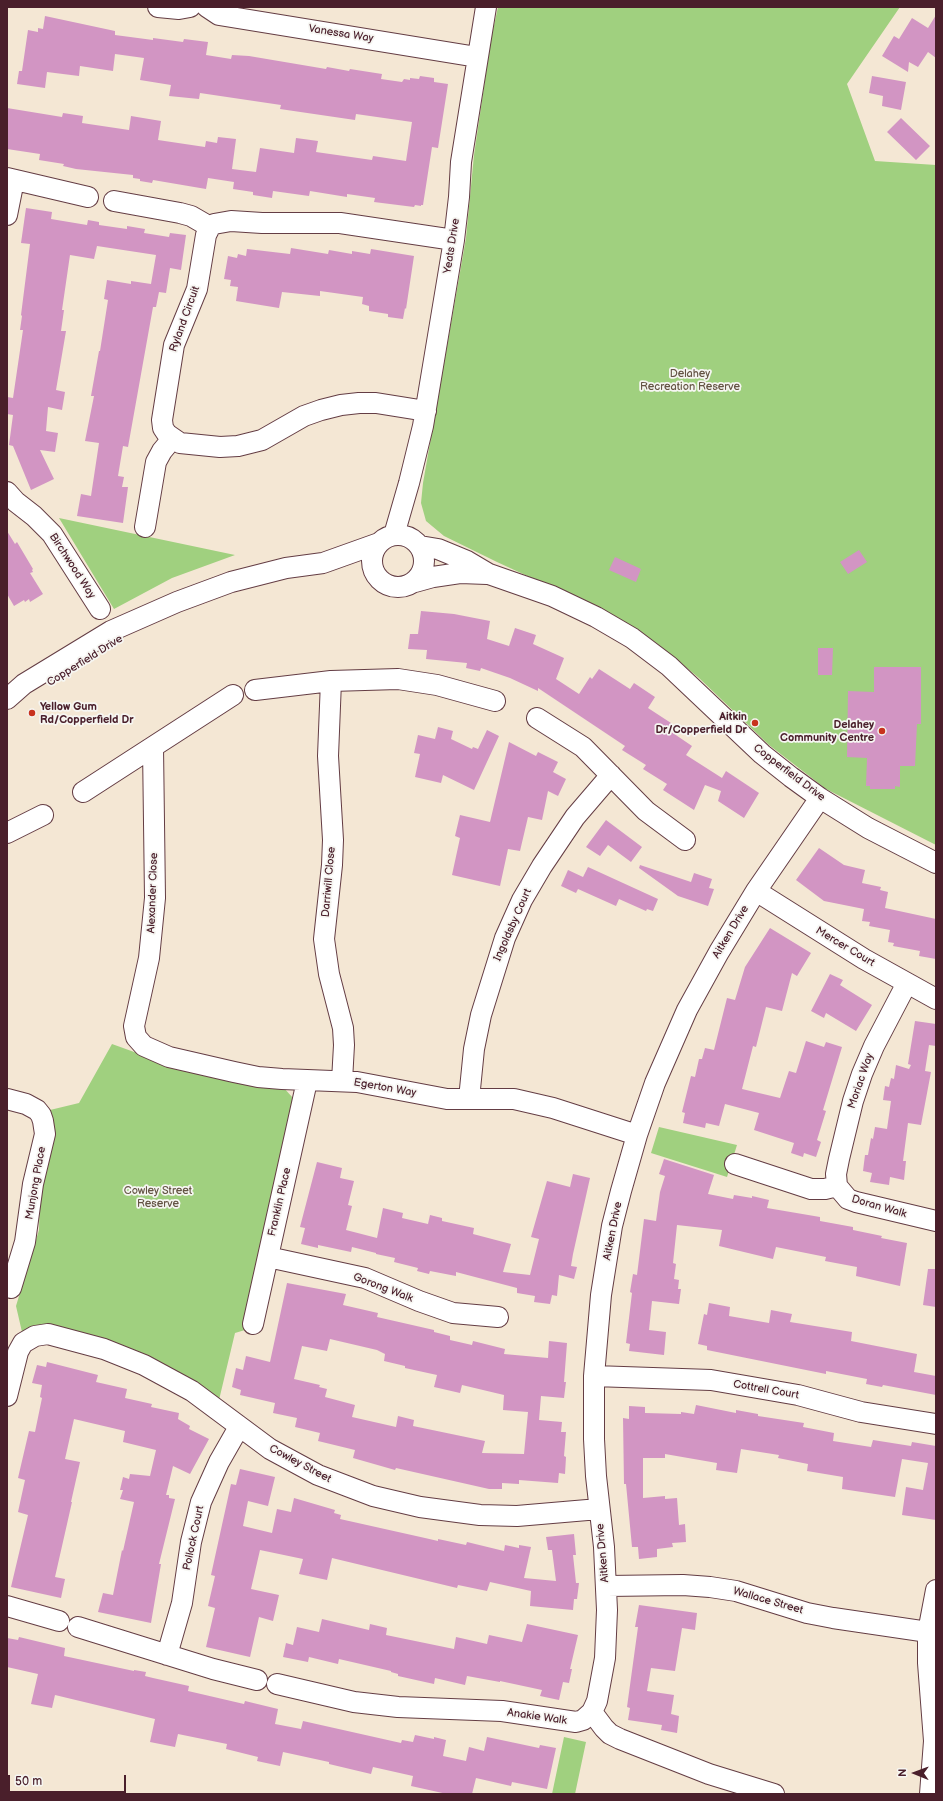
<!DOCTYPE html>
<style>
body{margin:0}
#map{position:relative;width:943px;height:1801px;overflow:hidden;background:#f4e7d4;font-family:"Balsamiq Sans",sans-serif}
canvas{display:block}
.frame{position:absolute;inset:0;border:8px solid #4a1f2b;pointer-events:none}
.north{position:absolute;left:895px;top:1753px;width:40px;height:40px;-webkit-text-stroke:3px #f6f6f2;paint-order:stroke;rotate:271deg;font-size:11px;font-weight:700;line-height:16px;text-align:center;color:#4a1f2b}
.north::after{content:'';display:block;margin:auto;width:14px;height:18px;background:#4a1f2b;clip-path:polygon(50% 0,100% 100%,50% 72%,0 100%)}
.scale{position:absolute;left:8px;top:1775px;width:118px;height:18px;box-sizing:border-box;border:2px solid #4a1f2b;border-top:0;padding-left:5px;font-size:12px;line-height:14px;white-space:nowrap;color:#4a1f2b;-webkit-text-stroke:3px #f6f6f2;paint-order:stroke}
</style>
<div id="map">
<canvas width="943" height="1801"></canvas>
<div class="frame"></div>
<div class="north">N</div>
<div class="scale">50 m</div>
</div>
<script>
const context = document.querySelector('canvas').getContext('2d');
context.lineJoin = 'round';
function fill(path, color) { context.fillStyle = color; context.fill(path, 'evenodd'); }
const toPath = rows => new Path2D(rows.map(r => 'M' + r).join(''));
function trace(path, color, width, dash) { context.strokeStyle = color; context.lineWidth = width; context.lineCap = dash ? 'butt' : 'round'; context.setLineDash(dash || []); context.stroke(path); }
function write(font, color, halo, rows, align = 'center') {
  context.font = font + ' "Balsamiq Sans",sans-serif'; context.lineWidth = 3.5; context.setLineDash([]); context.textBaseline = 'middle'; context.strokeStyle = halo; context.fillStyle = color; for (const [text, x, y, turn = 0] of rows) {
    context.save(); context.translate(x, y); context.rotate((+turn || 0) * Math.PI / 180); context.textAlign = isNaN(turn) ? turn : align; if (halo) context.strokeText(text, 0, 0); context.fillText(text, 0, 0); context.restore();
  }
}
fill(toPath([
 [498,7,900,7,847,84,875,161,936,165,936,845,826,789,769,745,699,678,655,642,588,604,497,562,444,536,426,521,421,503,423,483,466,238,474,155,491,39],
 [59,518,235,555,172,578,114,609],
 [112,1044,148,1057,283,1087,293,1098,245,1330,235,1333,219,1400,178,1375,22,1332,16,1306,39,1230,40,1192,55,1130,50,1110,79,1103],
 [659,1127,737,1145,727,1177,651,1153],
 [564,1737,586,1742,575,1794,552,1794]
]), '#a0d07f');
fill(toPath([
 [936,15,936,58,928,52,918,67,909,62,908,72,882,56,894,36,899,39,912,18,928,28],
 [45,16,115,31,115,35,153,40,153,38,183,42,184,39,208,42,206,55,231,59,232,55,249,56,326,69,327,67,349,71,350,69,382,74,381,79,402,82,404,79,410,80,410,78,419,79,420,76,434,78,434,82,448,84,438,148,432,147,423,205,421,205,421,206,415,205,414,207,374,202,375,198,347,194,347,197,310,191,309,196,273,191,272,198,253,195,253,192,233,189,234,182,208,178,206,189,153,180,152,183,140,181,140,179,133,178,133,175,76,169,63,166,64,164,39,160,40,154,7,149,7,108,62,117,63,113,83,116,82,123,129,130,131,116,161,121,158,140,205,147,206,141,217,143,218,137,236,139,232,169,256,172,260,148,294,153,296,138,318,141,316,152,372,160,373,156,406,161,412,122,356,114,355,120,280,109,281,105,200,93,199,99,169,96,171,85,140,80,144,58,115,54,113,71,80,66,79,76,47,72,45,88,17,84,19,71,22,71,28,30,38,32,38,28,43,29],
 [872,76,906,82,901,110,882,106,883,96,869,93],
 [901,118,930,146,916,160,887,132],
 [26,208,52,212,51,219,87,225,88,220,99,222,99,225,127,229,127,226,145,229,144,233,169,237,170,233,186,235,181,270,170,268,166,293,159,292,156,307,153,307,128,447,123,446,118,476,124,477,122,487,128,487,123,523,77,516,81,494,91,496,99,443,85,441,94,396,91,396,99,351,100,351,108,300,104,299,107,280,131,284,131,281,151,284,156,255,97,246,94,259,70,255,62,310,64,310,61,331,66,331,56,390,65,392,62,410,48,407,46,431,58,433,55,452,40,450,54,479,31,490,13,446,9,445,13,415,7,414,7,397,13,398,23,330,20,330,22,316,21,315,30,244,21,243],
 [291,248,328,254,329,250,352,254,352,251,370,254,371,249,414,256,406,309,405,308,403,319,388,317,388,314,369,311,369,306,362,304,363,297,320,291,320,296,282,292,279,308,236,301,238,287,230,286,231,280,224,279,228,256,237,258,238,254,246,256,247,249,290,254],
 [7,531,15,544,17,542,33,569,32,570,33,572,30,573,43,594,30,602,29,599,25,602,24,600,14,606,7,594],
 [859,550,867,562,848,574,840,562],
 [615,557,641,569,636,582,609,570],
 [421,611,454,614,490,621,487,639,509,646,515,628,536,635,533,644,564,658,556,679,579,694,590,677,592,679,599,669,630,689,634,683,655,697,648,708,671,723,667,729,692,746,686,755,722,778,726,771,759,793,744,818,718,801,721,791,705,785,694,810,663,790,667,784,643,769,646,765,622,750,625,746,538,688,538,691,510,678,481,668,480,671,466,668,467,663,426,659,427,650,408,649,410,634,418,634],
 [818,648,833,648,832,675,818,675],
 [874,667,921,667,921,724,917,724,915,766,900,766,900,787,895,786,895,789,870,789,870,786,866,786,867,758,847,757,848,691,874,692],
 [438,727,453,731,451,739,472,749,473,747,478,749,487,730,499,736,474,790,443,775,441,783,415,777,420,754,414,753,418,735,435,739],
 [509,742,536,756,538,752,558,762,553,772,566,779,558,796,548,791,542,820,528,817,520,851,508,849,500,886,452,875,460,838,455,836,460,815,490,822],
 [606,820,642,847,631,862,608,845,600,856,586,847],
 [819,848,844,865,865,870,862,883,881,887,880,890,888,892,885,908,936,919,936,959,919,956,920,951,893,946,894,943,888,942,890,930,869,926,870,922,862,921,864,909,824,901,796,880],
 [640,865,691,882,694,873,712,879,709,888,714,889,708,906,678,896,639,868],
 [588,867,658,899,653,911,647,909,646,911,619,899,616,906,578,889,576,893,561,886,568,870,583,877],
 [770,928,811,953,797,976,792,973,782,1011,766,1007,756,1047,753,1046,742,1089,780,1098,789,1071,796,1073,806,1041,824,1047,826,1042,842,1047,823,1110,826,1111,817,1140,821,1142,816,1157,804,1153,803,1157,791,1153,794,1143,754,1130,759,1113,725,1104,719,1126,706,1123,705,1128,683,1123,685,1113,682,1112,691,1076,695,1077,699,1059,702,1059,705,1048,714,1050,727,998,735,1000,745,967],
 [830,974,843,980,840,985,872,1005,856,1031,826,1013,824,1018,811,1011],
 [915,1021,936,1024,936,1046,929,1045,925,1071,931,1072,921,1125,908,1123,903,1161,906,1161,904,1180,890,1177,889,1185,870,1182,872,1173,863,1171,865,1155,868,1155,871,1138,873,1139,875,1127,887,1129,891,1101,883,1100,885,1086,889,1087,891,1078,894,1079,896,1065,909,1069,911,1065,908,1064],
 [664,1159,714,1175,708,1194,733,1199,734,1195,752,1198,752,1196,769,1200,767,1208,820,1217,820,1221,853,1227,853,1230,882,1236,881,1238,907,1243,900,1286,856,1276,857,1267,825,1261,826,1257,776,1247,773,1259,719,1246,722,1230,677,1225,673,1263,676,1264,674,1279,679,1280,678,1289,681,1289,679,1304,652,1301,649,1330,666,1332,664,1355,629,1351,630,1344,626,1343,632,1293,630,1292,633,1274,637,1275,644,1219,656,1221,660,1192,665,1176,659,1174],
 [317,1162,342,1168,340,1178,354,1181,348,1205,352,1206,346,1230,377,1238,383,1208,403,1213,402,1218,428,1224,430,1215,442,1218,442,1221,474,1228,473,1234,511,1244,503,1272,530,1275,539,1239,531,1237,547,1181,570,1187,573,1174,590,1178,573,1254,571,1266,577,1267,574,1279,559,1275,557,1296,552,1295,550,1304,534,1302,535,1296,517,1293,517,1288,456,1272,456,1276,430,1271,429,1274,417,1271,418,1268,394,1262,395,1258,376,1254,376,1253,352,1247,351,1252,318,1245,318,1248,301,1244,305,1228,300,1227],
 [928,1269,936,1269,936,1307,923,1305],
 [287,1283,346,1294,343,1305,378,1313,377,1317,434,1330,434,1332,450,1336,450,1340,472,1345,473,1341,505,1349,504,1354,548,1358,549,1341,567,1343,564,1382,566,1382,564,1398,541,1396,539,1420,562,1422,561,1432,566,1432,564,1456,566,1457,565,1474,559,1473,558,1483,519,1480,519,1484,502,1483,502,1489,489,1489,396,1468,395,1470,353,1458,355,1450,318,1441,320,1433,295,1427,297,1418,273,1413,275,1403,240,1395,241,1390,232,1387,236,1368,243,1370,246,1356,270,1362],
 [330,1339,377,1350,385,1354,384,1361,405,1366,405,1368,437,1375,434,1387,460,1393,462,1385,504,1395,503,1410,528,1412,524,1454,482,1453,485,1441,413,1426,414,1420,398,1416,396,1427,352,1417,355,1405,325,1397,327,1389,319,1387,320,1385,294,1379,302,1346,327,1351],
 [709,1303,730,1307,729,1316,769,1323,771,1310,792,1314,790,1322,852,1332,851,1341,917,1354,914,1372,936,1376,936,1395,883,1385,882,1387,866,1384,867,1379,826,1371,826,1374,811,1371,707,1350,707,1346,698,1344,704,1314,707,1315],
 [47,1362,98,1375,96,1382,127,1389,125,1398,152,1404,151,1407,179,1413,178,1419,190,1426,189,1429,209,1439,190,1474,173,1466,166,1495,169,1495,169,1498,175,1499,159,1564,161,1564,151,1623,98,1612,103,1593,113,1595,122,1550,123,1551,134,1502,120,1499,123,1490,120,1490,123,1477,129,1479,130,1474,150,1476,156,1450,123,1442,125,1431,74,1419,65,1459,80,1462,71,1502,72,1502,55,1577,65,1579,61,1598,11,1587,28,1515,18,1512,25,1480,18,1478,29,1431,35,1432,42,1398,40,1397,42,1385,32,1383,37,1365,46,1367],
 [696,1405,736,1413,736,1410,758,1414,758,1416,804,1423,803,1427,834,1433,833,1441,871,1447,873,1440,911,1446,912,1442,936,1446,936,1520,902,1515,906,1487,923,1490,928,1463,902,1459,895,1497,842,1489,843,1477,807,1471,808,1464,778,1458,779,1455,741,1449,737,1473,716,1470,717,1463,665,1454,665,1458,643,1458,643,1498,665,1496,665,1499,677,1498,679,1525,685,1524,686,1542,672,1543,673,1547,657,1549,657,1557,639,1559,638,1547,632,1547,626,1484,624,1484,623,1418,629,1419,629,1406,645,1407,645,1413,681,1414,681,1412,694,1414],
 [240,1469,275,1477,268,1506,248,1501,243,1526,272,1533,277,1509,291,1512,294,1498,335,1510,334,1513,341,1515,340,1519,425,1538,438,1541,438,1539,466,1545,467,1542,504,1551,505,1545,519,1548,519,1545,531,1547,524,1578,556,1581,552,1550,548,1550,546,1537,574,1534,576,1555,573,1555,576,1583,579,1583,577,1599,574,1599,573,1610,530,1606,531,1591,490,1582,487,1591,458,1585,457,1588,332,1558,327,1580,299,1574,303,1559,260,1550,251,1589,279,1595,273,1621,259,1617,250,1657,206,1647,215,1608,208,1606,215,1576,211,1575,231,1484,236,1485],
 [639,1605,697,1613,695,1630,682,1628,675,1671,651,1668,647,1691,674,1695,671,1714,679,1716,677,1733,661,1730,662,1725,628,1720,630,1708,627,1707,638,1627,635,1627],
 [322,1619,369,1630,370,1624,387,1628,386,1635,454,1649,456,1637,487,1644,489,1635,522,1642,527,1624,578,1635,570,1669,572,1669,569,1683,563,1682,559,1700,540,1696,542,1690,500,1681,500,1682,467,1676,465,1685,435,1678,434,1684,398,1676,398,1674,391,1672,391,1671,339,1659,338,1664,309,1657,308,1662,283,1657,286,1643,293,1645,297,1627,319,1632],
 [19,1637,65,1648,64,1656,134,1671,134,1670,146,1672,145,1676,153,1678,189,1686,188,1691,244,1704,245,1701,278,1709,275,1724,301,1729,303,1721,401,1743,402,1740,413,1742,415,1735,434,1739,434,1737,446,1740,443,1756,466,1761,469,1747,484,1751,487,1737,539,1748,540,1745,556,1748,547,1789,512,1782,511,1786,476,1778,472,1794,447,1794,411,1786,413,1776,373,1767,371,1774,329,1764,329,1762,283,1752,280,1766,257,1761,258,1757,226,1749,227,1744,178,1734,175,1747,150,1742,155,1719,55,1695,52,1708,31,1704,38,1674,7,1667,7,1638,18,1640]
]), '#d295c3');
const minor = toPath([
 [158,7,179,9,190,7],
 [207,7,219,15,477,57],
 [7,178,88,197],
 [114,201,180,213,191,216,210,227],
 [7,215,14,180],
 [426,411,376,403,359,403,341,405,321,410,304,416,262,440,238,446,220,447,180,443,167,434,163,428,162,420,174,345,197,289,206,235,210,227,214,224,231,221,262,223,340,223,454,240],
 [7,492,16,502,34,516,52,534,100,609],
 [145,527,156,462,162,451,172,439],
 '372 561a26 26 0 1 1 52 0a26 26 0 1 1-52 0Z',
 [394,535,409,483,423,426,454,240,459,197,461,162,486,7],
 [420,546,438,549,467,561,489,574,552,596,596,617,632,638,669,666,762,754,791,777,820,798,868,828,936,863],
 [415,582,433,577,460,573,487,574],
 [331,681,328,756,333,840,332,865,324,939,329,974,343,1028,344,1045,342,1081],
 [255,690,331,681,398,679,437,685,495,701],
 [7,699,24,684,111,631,177,602,231,582,286,568,323,563,379,543],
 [537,718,583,747,646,811,685,840],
 [153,747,155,898,149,958,134,1026,136,1037,144,1046,169,1057,234,1072,258,1077,282,1079,357,1082,447,1099,514,1099,553,1108,637,1135],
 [83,792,233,695],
 [7,833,43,815],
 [756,891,864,959,936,999],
 [7,1099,26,1104,37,1110,41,1115,43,1121,45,1134,33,1184,25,1242,11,1288],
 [469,1099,474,1049,481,1015,505,938,522,900,542,866,575,817,611,775],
 [735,1164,811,1189,825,1189,837,1186,848,1199,856,1202,936,1221],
 [837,1186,836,1174,839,1159,853,1101,862,1074,874,1046,907,983],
 [268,1257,365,1278,419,1301,453,1313,498,1317],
 [253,1324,307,1081],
 [594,1376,711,1380,798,1395,861,1412,936,1424],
 [7,1396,18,1352,23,1343,35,1336,48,1334,104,1349,144,1365,192,1391,270,1449,318,1475,373,1496,420,1507,480,1515,517,1516,599,1509],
 [607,1586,683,1585,710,1587,736,1591,807,1613,833,1618,928,1632],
 [7,1606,59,1621],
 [78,1627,213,1669,257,1680],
 [167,1655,182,1603,191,1542,201,1502,219,1462,239,1427],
 [277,1684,354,1702,398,1707,502,1711,576,1722,583,1720,592,1712,597,1701,605,1658,607,1610,604,1547,596,1476,594,1439,594,1376,601,1295,612,1226,621,1191,637,1135,655,1083,687,1010,719,952,756,891,820,798],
 [592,1712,604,1728,610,1734,620,1739,709,1774,774,1794],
 [930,1794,934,1741,928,1663,928,1632,936,1590]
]);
trace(minor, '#643d44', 22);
trace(minor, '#fff', 20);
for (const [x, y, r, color] of [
 [32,713,4,"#c8321e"],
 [755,723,4,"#c8321e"],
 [882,731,4,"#c8321e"]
]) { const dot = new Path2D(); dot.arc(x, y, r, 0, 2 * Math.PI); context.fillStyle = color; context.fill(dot); trace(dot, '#f6f6f2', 1.5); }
write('11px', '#4a1f2b', '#f6f6f2', [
 ["Vanessa Way",341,34,9],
 ["Yeats Drive",452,246,-81],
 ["Ryland Circuit",185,319,-70],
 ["Birchwood Way",72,566,57],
 ["Copperfield Drive",85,661,-32],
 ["Copperfield Drive",789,773,37],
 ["Darriwill Close",329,882,-85],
 ["Alexander Close",153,893,-88],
 ["Ingoldsby Court",513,925,-66],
 ["Aitken Drive",731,932,-59],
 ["Mercer Court",845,947,31],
 ["Moriac Way",861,1081,-71],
 ["Egerton Way",385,1088,10],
 ["Munjong Place",36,1183,-80],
 ["Franklin Place",280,1202,-77],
 ["Doran Walk",879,1207,16],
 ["Aitken Drive",613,1231,-79],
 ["Gorong Walk",383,1288,21],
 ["Cottrell Court",766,1390,10],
 ["Cowley Street",300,1464,28],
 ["Pollock Court",194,1538,-78],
 ["Aitken Drive",603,1553,-95],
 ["Wallace Street",768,1601,16],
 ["Anakie Walk",537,1717,8]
]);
write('11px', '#645444', '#f6f6f2', [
 ["Delahey",690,374],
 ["Recreation Reserve",690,387],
 ["Cowley Street",158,1191],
 ["Reserve",158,1204]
]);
write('bold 11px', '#4a1f2b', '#f6f6f2', [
 ["Yellow Gum",40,707,"left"],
 ["Rd/Copperfield Dr",40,720,"left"],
 ["Aitkin",747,717],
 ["Dr/Copperfield Dr",747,730],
 ["Delahey",874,725],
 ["Community Centre",874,738]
], 'right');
</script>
